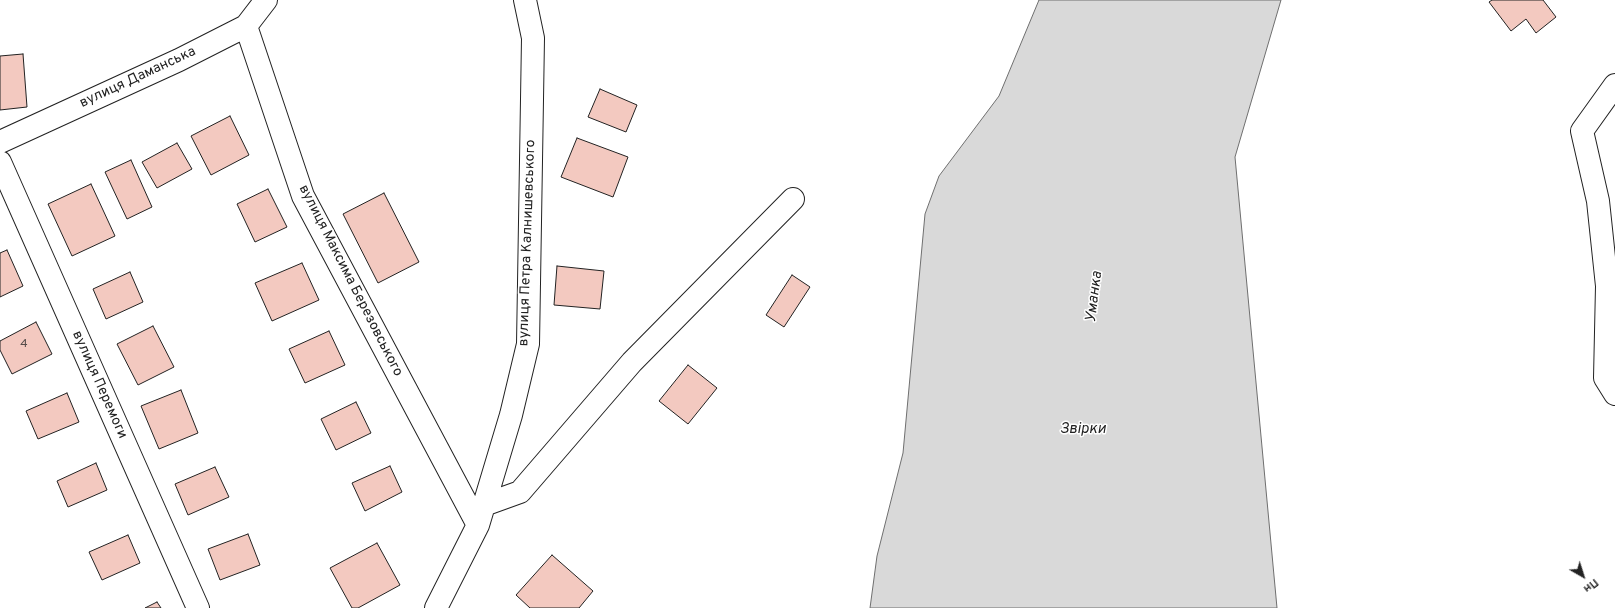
<!DOCTYPE html>
<meta charset="utf-8">
<style>
body{margin:0}
#map{position:relative;width:1615px;height:608px;overflow:hidden;background:#fff;font-family:Overpass,sans-serif}
canvas{display:block}
.north{position:absolute;left:1563px;top:556px;width:40px;height:40px;-webkit-text-stroke:3px #fff;paint-order:stroke;rotate:141deg;font-size:11px;font-weight:700;line-height:16px;text-align:center;color:#222}
.north::after{content:'';display:block;margin:auto;width:14px;height:18px;background:#222;clip-path:polygon(50% 0,100% 100%,50% 72%,0 100%)}
</style>
<div id="map">
<canvas width="1615" height="608"></canvas>
<div class="north">Пн</div>
</div>
<script>
const context = document.querySelector('canvas').getContext('2d');
context.lineJoin = 'round';
function fill(path, color) { context.fillStyle = color; context.fill(path, 'evenodd'); }
const toPath = rows => new Path2D(rows.map(r => 'M' + r).join(''));
function trace(path, color, width, dash) { context.strokeStyle = color; context.lineWidth = width; context.lineCap = dash ? 'butt' : 'round'; context.setLineDash(dash || []); context.stroke(path); }
function write(font, color, halo, rows, align = 'center') {
  context.font = font + ' Overpass,sans-serif'; context.lineWidth = 3; context.setLineDash([]); context.textBaseline = 'middle'; context.strokeStyle = halo; context.fillStyle = color; for (const [text, x, y, turn = 0] of rows) {
    context.save(); context.translate(x, y); context.rotate((+turn || 0) * Math.PI / 180); context.textAlign = isNaN(turn) ? turn : align; if (halo) context.strokeText(text, 0, 0); context.fillText(text, 0, 0); context.restore();
  }
}
const water = toPath([
 [1039,0,1281,0,1235,157,1277,608,870,608,877,556,903,453,925,214,939,176,999,96,1039,0]
]);
fill(water, '#d9d9d9');
trace(water, '#6f6f6f', 1);
const building = toPath([
 [1492,0,1543,0,1556,17,1536,33,1526,19,1511,31,1489,2,1492,0],
 [23,54,27,107,0,110,0,56,23,54],
 [600,89,637,105,626,132,588,117,600,89],
 [230,116,249,155,211,175,191,136,230,116],
 [577,138,628,157,613,197,561,177,577,138],
 [177,143,192,169,157,188,142,162,177,143],
 [131,160,152,207,127,219,105,172,131,160],
 [91,184,115,236,72,256,48,204,91,184],
 [268,189,287,227,255,242,237,204,268,189],
 [384,193,419,262,378,283,343,214,384,193],
 [7,250,23,286,0,297,0,253,7,250],
 [302,263,319,300,272,321,255,283,302,263],
 [557,266,604,271,600,309,554,305,557,266],
 [130,272,143,302,106,319,93,289,130,272],
 [792,275,810,287,784,327,766,315,792,275],
 [36,322,52,354,12,374,0,350,0,341,36,322],
 [153,326,174,367,138,385,117,344,153,326],
 [329,331,345,365,305,383,289,349,329,331],
 [688,365,717,388,688,424,659,401,688,365],
 [181,390,198,433,159,449,141,406,181,390],
 [67,393,79,422,38,439,26,411,67,393],
 [356,402,371,433,336,450,321,419,356,402],
 [96,463,107,490,68,507,57,481,96,463],
 [390,466,402,492,365,511,352,483,390,466],
 [215,467,229,497,188,515,175,484,215,467],
 [248,534,260,565,220,580,208,549,248,534],
 [128,535,140,563,102,580,89,552,128,535],
 [377,543,400,585,358,608,352,608,330,568,377,543],
 [552,555,593,591,579,608,530,608,516,595,552,555],
 [157,602,161,608,145,608,157,602]
]);
fill(building, '#f3c9c0');
trace(building, '#222', 1);
const street = toPath([
 [246,26,303,196,478,525],
 [1615,85,1582,131,1598,201,1607,286,1605,378,1615,394],
 [0,142,179,60,246,26,266,0],
 [0,162,198,608],
 [484,505,520,492,632,362,793,199],
 [436,608,478,525,511,415,528,344,533,38,525,0]
]);
trace(street, '#222', 24);
trace(street, '#fff', 22);
write('12px', '#564c4a', null, [
 ["4",24,345]
]);
write('14px', '#222', '#fff', [
 ["вулиця Даманська",138,78,-25],
 ["вулиця Петра Калнишевського",528,243,-88],
 ["вулиця Максима Березовського",350,281,63],
 ["вулиця Перемоги",99,385,66]
]);
write('italic 15px', '#222', '#fff', [
 ["Уманка",1095,297,-83],
 ["Звірки",1083,430]
]);
</script>
